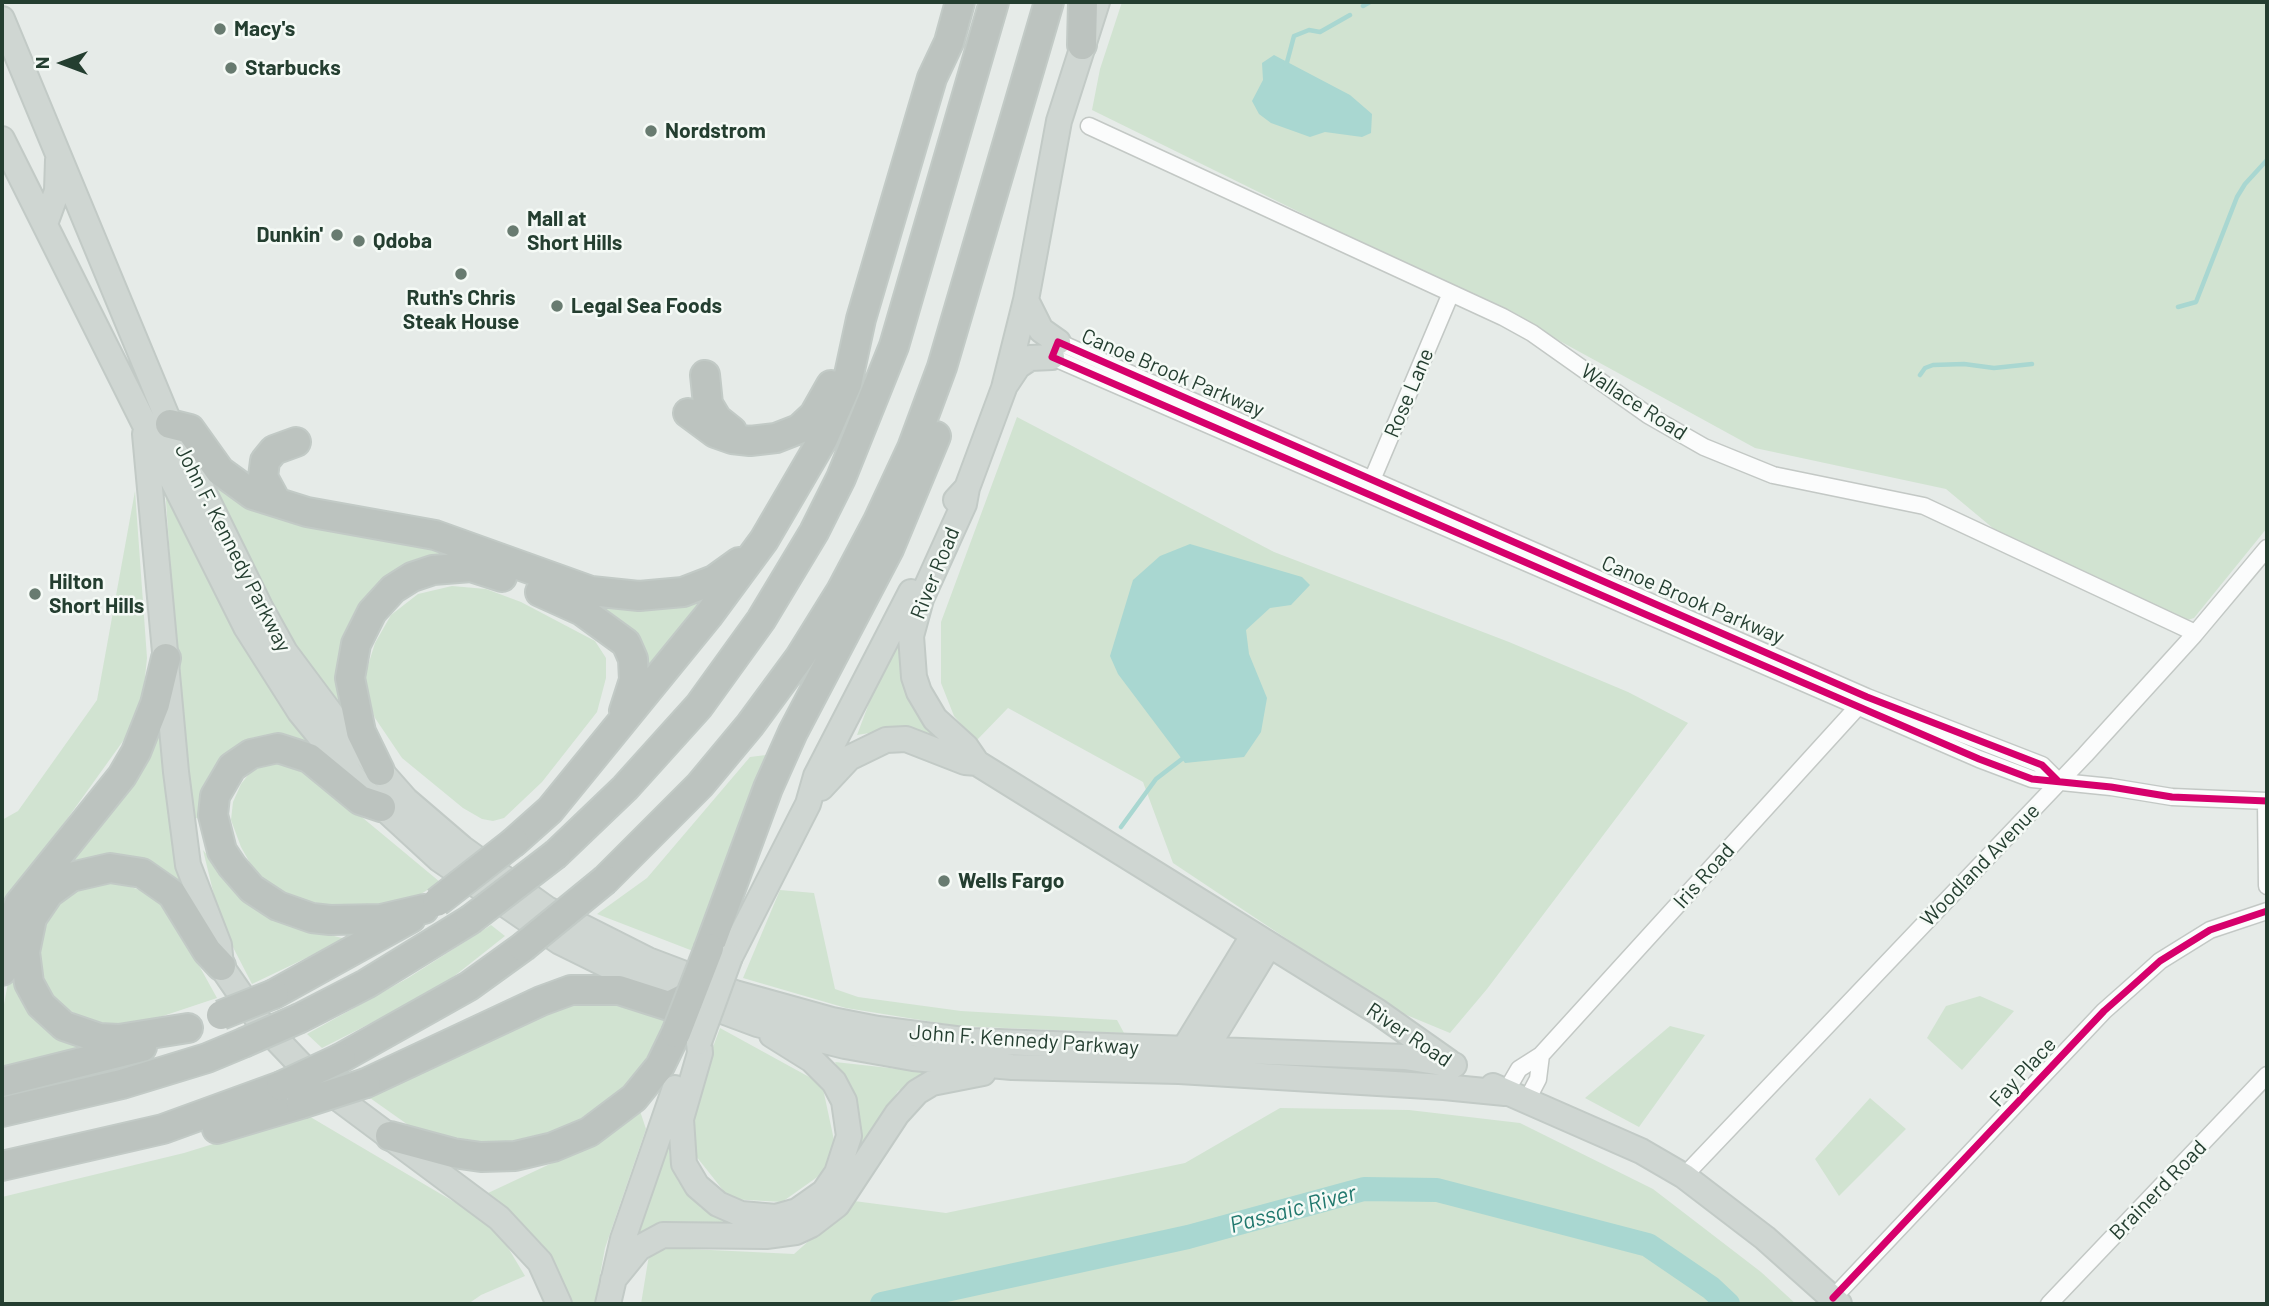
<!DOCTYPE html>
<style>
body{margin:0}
#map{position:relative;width:2269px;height:1306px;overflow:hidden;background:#e6ebe8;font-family:Barlow,sans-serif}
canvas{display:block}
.frame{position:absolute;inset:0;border:4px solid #243e30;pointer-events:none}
.north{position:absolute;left:28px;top:28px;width:70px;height:70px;-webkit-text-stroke:5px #f5faf6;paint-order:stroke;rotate:270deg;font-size:19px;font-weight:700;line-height:28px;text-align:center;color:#243e30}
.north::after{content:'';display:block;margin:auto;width:24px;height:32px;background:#243e30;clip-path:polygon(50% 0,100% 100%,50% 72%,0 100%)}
</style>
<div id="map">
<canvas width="2269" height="1306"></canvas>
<div class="frame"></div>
<div class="north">N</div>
</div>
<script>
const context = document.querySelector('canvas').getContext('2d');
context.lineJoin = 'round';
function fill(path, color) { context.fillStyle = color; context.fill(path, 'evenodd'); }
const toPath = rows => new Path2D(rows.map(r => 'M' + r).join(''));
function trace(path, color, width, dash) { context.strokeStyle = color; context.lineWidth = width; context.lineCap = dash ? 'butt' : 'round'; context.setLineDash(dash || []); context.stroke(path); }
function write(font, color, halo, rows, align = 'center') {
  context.font = font + ' Barlow,sans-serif'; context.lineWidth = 5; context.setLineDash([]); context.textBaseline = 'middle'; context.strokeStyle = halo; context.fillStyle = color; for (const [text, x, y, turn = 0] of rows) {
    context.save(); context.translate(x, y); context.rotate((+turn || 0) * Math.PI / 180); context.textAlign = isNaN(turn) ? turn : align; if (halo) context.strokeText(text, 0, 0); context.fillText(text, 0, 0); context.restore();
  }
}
fill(toPath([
 [1122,2,2267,2,2267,528,2194,618,2181,622,1994,529,1946,489,1755,448,1547,334,1092,110,1100,69],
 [1017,417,1274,552,1509,642,1628,692,1688,723,1487,989,1450,1033,1392,1009,1173,863,1143,782,1008,708,976,741,954,716,941,683,941,622],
 [198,453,212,471,465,554,399,576,344,709,339,711,285,631],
 [165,487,318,751,257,742,254,737,243,744,217,765,210,776,200,819,188,816],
 [135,491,147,658,141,716,9,900,2,915,2,820,18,811,97,700],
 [452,586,486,589,521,602,595,641,606,658,606,678,597,712,542,782,504,818,493,821,482,819,463,808,402,758,375,718,366,696,366,672,375,643,391,615,418,594],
 [703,601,642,689,588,602,687,603],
 [909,611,942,740,882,731,857,735,877,682],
 [161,724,187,893,61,871],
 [774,754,693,951,597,914,647,878,750,757],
 [268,764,290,764,310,774,440,882,413,899,356,910,307,901,278,889,255,872,241,847,231,820,233,802,241,784,252,770],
 [203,850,239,893,278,922,346,939,252,984,221,924],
 [103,882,131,887,151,894,170,913,217,998,148,1021,120,1025,90,1021,59,1005,46,985,40,961,42,938,52,907,78,891],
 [780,890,814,893,835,989,858,997,961,1011,1117,1020,1124,1033,958,1026,846,1008,743,978],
 [491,925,505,936,438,989,322,1048,307,1034,408,978],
 [11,965,33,1015,41,1024,60,1040,84,1048,2,1071,2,1016],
 [1980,996,2014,1011,1962,1070,1927,1038,1946,1006],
 [582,997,669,1019,633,1081,569,1127,501,1144,421,1134,370,1098,544,1010],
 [1670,1026,1705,1035,1639,1127,1585,1098],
 [720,1028,822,1084,834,1140,823,1173,782,1202,730,1199,688,1146,699,1085],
 [835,1062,935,1073,898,1091,855,1157,856,1107],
 [1870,1098,1906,1129,1839,1196,1815,1159],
 [639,1108,646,1129,605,1248,595,1303,570,1304,543,1245,488,1193,580,1150],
 [1280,1108,1409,1110,1520,1123,1653,1189,1761,1272,1796,1304,641,1304,649,1255,669,1248,794,1254,854,1201,946,1213,1185,1163],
 [307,1115,495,1226,525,1276,481,1295,468,1304,2,1304,2,1197,184,1153],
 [666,1130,670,1158,678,1181,701,1208,723,1220,752,1226,653,1228,636,1236]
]), '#d1e3d1');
fill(toPath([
 [1274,55,1350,95,1372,114,1371,133,1362,137,1325,132,1310,137,1271,123,1259,114,1252,101,1263,80,1262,63],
 [1190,544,1302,577,1310,585,1291,605,1270,608,1246,630,1249,654,1267,698,1261,732,1244,757,1185,763,1118,674,1110,656,1133,580,1160,556]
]), '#a9d7d1');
trace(toPath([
 [1363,6,1370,2],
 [1286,66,1294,36,1309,30,1320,32,1350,15],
 [2178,307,2196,302,2237,197,2245,184,2267,160],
 [1920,375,1925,368,1933,365,1964,364,1994,368,2032,364],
 [1121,827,1156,779,1182,759]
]), '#a9d7d1', 4.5);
trace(toPath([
 [882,1304,1188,1237,1364,1189,1437,1190,1648,1245,1711,1288,1728,1304]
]), '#a9d7d1', 24);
const minor = toPath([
 [1089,126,1503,317,1532,333,1648,415,1704,447,1773,475,1924,506,2189,630,2194,635],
 [1369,487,1451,293],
 [2058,781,2042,765,1867,697,1058,342,1052,357,1979,759,2032,779,2111,787,2172,797,2267,801],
 [2266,801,2267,886],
 [1505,1093,1519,1069,1541,1055,1863,701],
 [1526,1102,1538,1079,1541,1055],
 [1684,1176,2085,755,2194,635,2267,548],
 [1833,1298,2104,1011,2130,988,2160,961,2210,930,2267,911],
 [2049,1304,2267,1075]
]);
const primary = toPath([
 [2,19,170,424,260,607,285,652,338,723,406,800,462,848,547,909,648,960,735,993,832,1020,878,1029,971,1041,1405,1057,1454,1065],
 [2,139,246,627,300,712,364,790,439,859,560,942,631,977,757,1024,845,1046,913,1058,1012,1067,1179,1071,1444,1087,1505,1093],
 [45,224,57,191,58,160],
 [1026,300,1041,330,1058,342],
 [1006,384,1018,366,1030,358,1052,357],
 [145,434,176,772,188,865,219,945,221,966,259,1021,319,1084,499,1218,540,1262,559,1304],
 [967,488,964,504,921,599,911,636,914,677,919,692,935,719,966,747,977,763,1378,1012,1449,1062],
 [956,500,967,488,1004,388,1026,300,1059,121,1097,2],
 [821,788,849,758,886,740,906,739,965,762,977,763],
 [730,957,808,804,816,776,911,592],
 [699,1042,700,1053,681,1119,684,1164,697,1186,718,1204,741,1214,776,1217,797,1211,824,1192,837,1173,849,1136,844,1101,834,1082,812,1060,772,1035],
 [1195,1058,1205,1050,1269,945],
 [1181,1063,1184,1049,1253,936],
 [1493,1086,1641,1151,1684,1176,1765,1238,1839,1304],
 [613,1280,639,1248,663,1235,766,1236,796,1232,811,1225,837,1205,897,1114,917,1092,932,1083,983,1073],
 [608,1304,623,1239,675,1088]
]);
const motorway = toPath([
 [1082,45,1083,2],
 [705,375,708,404,717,419,732,431],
 [688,413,715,433,732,439,750,441,776,438,799,429,814,415,831,385],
 [170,424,190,429,220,471,253,495,307,512,435,535,591,591,639,596,683,592,714,580,739,562],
 [276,501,263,477,265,461,274,450,296,442],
 [540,592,582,611,626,643,633,659,634,680,624,711],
 [380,771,361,732,350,678,356,644,372,612,393,589,412,577,433,570,471,567,502,577],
 [381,807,360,800,309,758,278,748,251,754,232,767,215,796,213,815,222,851,232,866,252,889,278,906,312,918,330,920,381,919,424,909],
 [514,842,550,810,708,616,764,540,823,439,847,384,861,319,893,210,932,78,949,42,960,2],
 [556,854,625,788,699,706,761,620,814,532,841,478,894,346,994,2],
 [605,880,700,785,750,725,800,657,841,591,878,521,912,448,942,367,1049,2],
 [709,948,768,788,793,732,889,549,936,436],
 [2,971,11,926,19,904,122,776,136,752,155,704,166,658],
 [274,994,411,918],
 [300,1018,366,984,470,920],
 [188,1028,119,1039,99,1038,64,1026,41,1005,29,983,25,952,32,918,49,893,71,877,110,868,142,873,172,894,207,951,221,966],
 [341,1058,469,986,523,947],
 [2,1082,142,1047],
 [366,1083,541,1001,571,990,619,990,669,1006,685,998],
 [2,1112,122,1084,207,1058,243,1043],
 [217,1129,301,1104],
 [390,1136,453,1153,481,1157,515,1156,553,1147,589,1132,634,1098,660,1066,676,1033],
 [2,1166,163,1129,281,1086]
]);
trace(minor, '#c3c8c5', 19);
trace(primary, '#c2cac6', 28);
trace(motorway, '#c2cac6', 32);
trace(minor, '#fbfcfc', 16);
trace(primary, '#cfd6d2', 24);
trace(motorway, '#bcc3bf', 28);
const primaryBridge = toPath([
 [699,1042,730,957]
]);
const motorwayBridge = toPath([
 [437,902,514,842],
 [470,920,556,854],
 [523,947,605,880],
 [221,1015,274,994],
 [676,1033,709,948],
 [243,1043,300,1018],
 [281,1086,341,1058],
 [301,1104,366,1083]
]);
trace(primaryBridge, '#c2cac6', 28, []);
trace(motorwayBridge, '#c2cac6', 32, []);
trace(primaryBridge, '#cfd6d2', 24);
trace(motorwayBridge, '#bcc3bf', 28);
trace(toPath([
 [2058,781,2042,765,1867,697,1058,342,1052,357,1979,759,2032,779,2111,787,2172,797,2267,801],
 [1833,1298,2104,1011,2130,988,2160,961,2210,930,2267,911]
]), '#d6006c', 7);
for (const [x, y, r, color] of [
 [220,29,7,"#687b70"],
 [231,68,7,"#687b70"],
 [651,131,7,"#687b70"],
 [513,231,7,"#687b70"],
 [337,235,7,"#687b70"],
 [359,241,7,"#687b70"],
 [461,274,7,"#687b70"],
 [557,306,7,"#687b70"],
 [35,594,7,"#687b70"],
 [944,881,7,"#687b70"]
]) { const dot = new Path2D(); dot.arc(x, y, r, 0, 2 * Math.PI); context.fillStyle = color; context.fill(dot); trace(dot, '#f5faf6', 2.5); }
write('bold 21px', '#243e30', '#f5faf6', [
 ["Macy's",234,29],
 ["Starbucks",245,68],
 ["Nordstrom",665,131],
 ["Mall at",527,219],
 ["Short Hills",527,243],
 ["Dunkin'",323,235,"right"],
 ["Qdoba",373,241],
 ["Ruth's Chris",461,298,"center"],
 ["Steak House",461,322,"center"],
 ["Legal Sea Foods",571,306],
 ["Hilton",49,582],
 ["Short Hills",49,606],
 ["Wells Fargo",958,881]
], 'left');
write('21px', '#243e30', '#f5faf6', [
 ["Canoe Brook Parkway",1173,373,23],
 ["Rose Lane",1409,393,-67],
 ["Wallace Road",1634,402,33],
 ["John F. Kennedy Parkway",233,548,63],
 ["River Road",935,573,-68],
 ["Canoe Brook Parkway",1693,600,23],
 ["Woodland Avenue",1980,865,-46],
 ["Iris Road",1704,876,-48],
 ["River Road",1409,1035,34],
 ["John F. Kennedy Parkway",1024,1040,4],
 ["Fay Place",2023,1072,-47],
 ["Brainerd Road",2158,1190,-46]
]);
write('italic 23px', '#21786e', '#f5faf6', [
 ["Passaic River",1293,1209,-15]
]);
</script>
